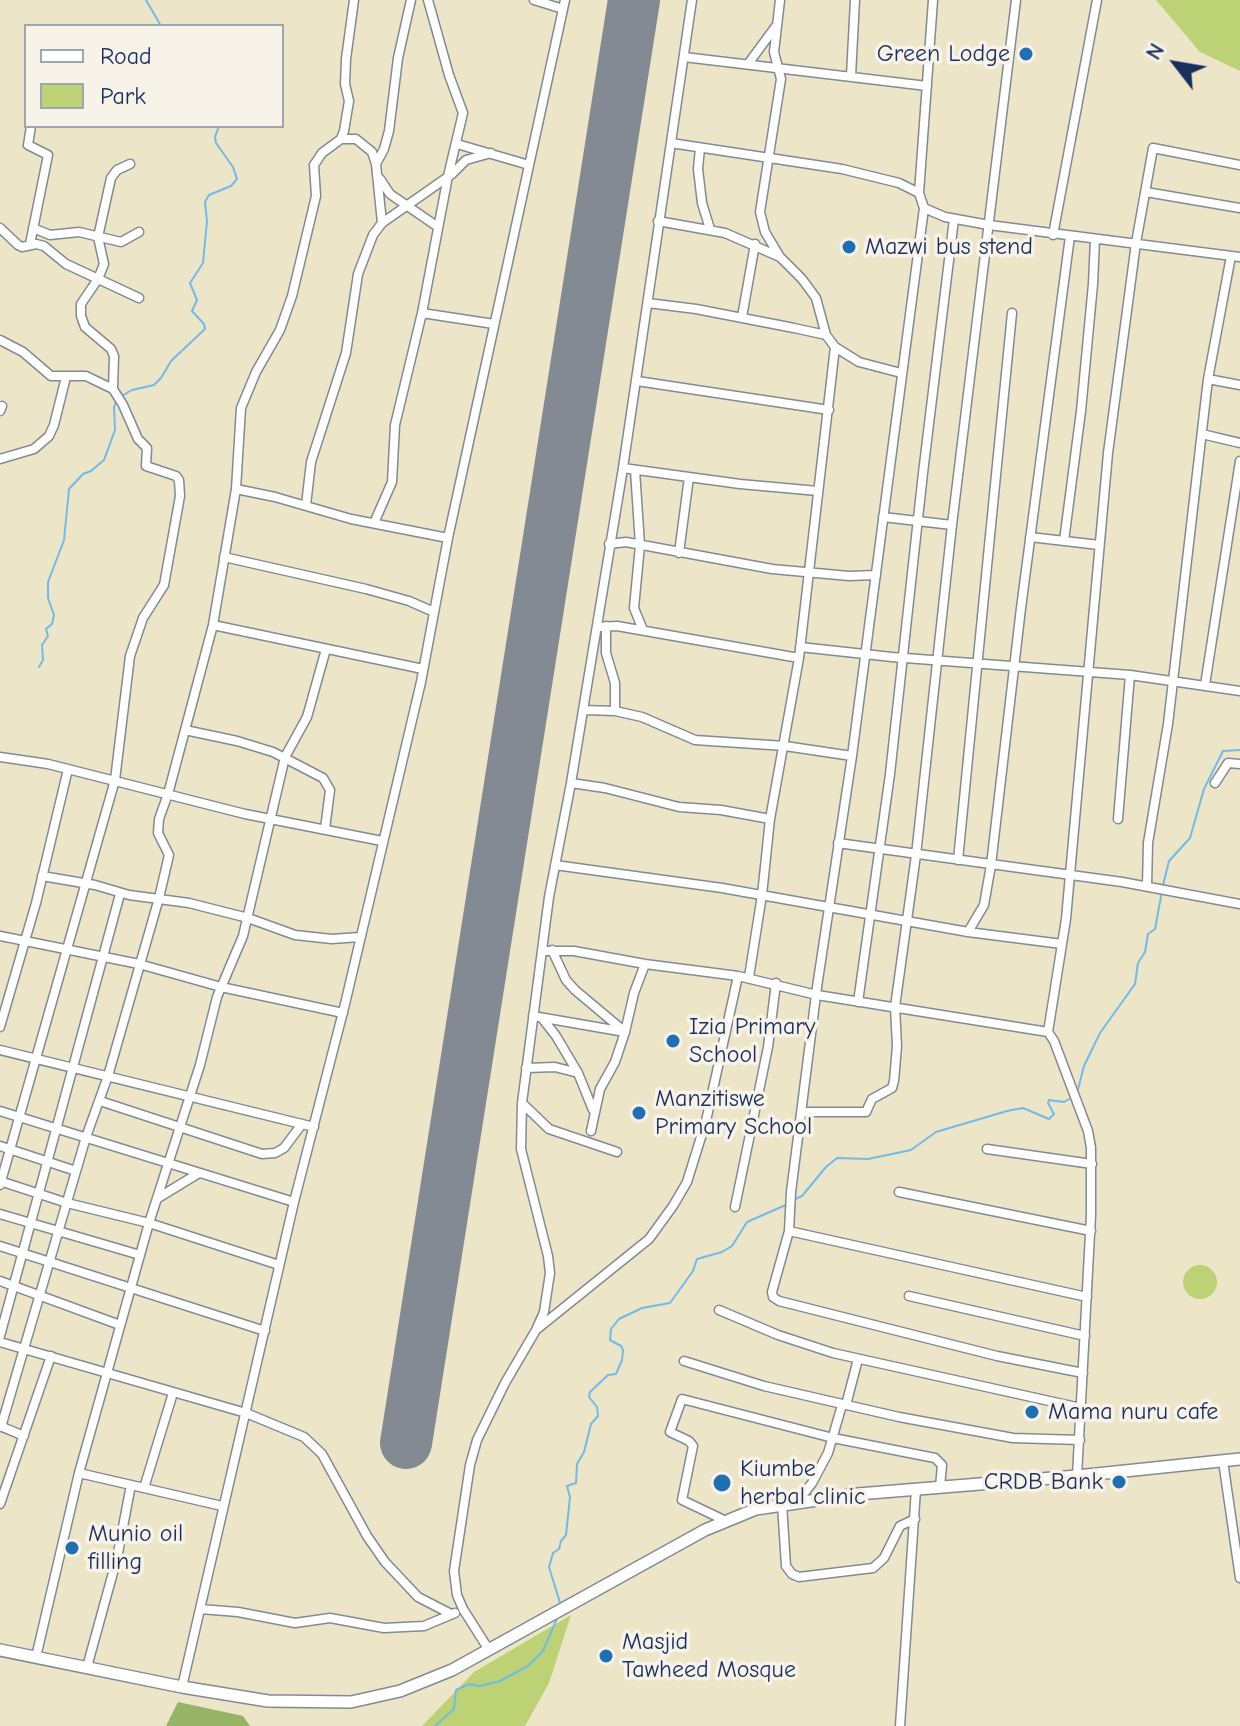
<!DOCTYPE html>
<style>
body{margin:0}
#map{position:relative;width:1240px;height:1726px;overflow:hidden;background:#ede5c8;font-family:"Comic Neue",sans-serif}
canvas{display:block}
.legend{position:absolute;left:24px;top:24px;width:260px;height:104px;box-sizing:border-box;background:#f7f3e8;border:2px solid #9fa5b1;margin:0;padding:10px 14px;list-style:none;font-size:24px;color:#1b2f5e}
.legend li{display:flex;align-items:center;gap:16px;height:40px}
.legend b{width:40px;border:2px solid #9fa5b1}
.north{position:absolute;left:1136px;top:24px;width:80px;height:80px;-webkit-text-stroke:6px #f7f3e8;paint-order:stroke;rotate:301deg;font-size:22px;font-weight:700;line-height:32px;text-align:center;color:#1b2f5e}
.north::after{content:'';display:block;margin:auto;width:28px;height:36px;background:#1b2f5e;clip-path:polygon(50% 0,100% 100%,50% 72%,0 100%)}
</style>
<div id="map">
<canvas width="1240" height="1726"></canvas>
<ul class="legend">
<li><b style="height:10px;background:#fff"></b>Road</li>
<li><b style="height:22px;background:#bdd175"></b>Park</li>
</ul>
<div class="north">N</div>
</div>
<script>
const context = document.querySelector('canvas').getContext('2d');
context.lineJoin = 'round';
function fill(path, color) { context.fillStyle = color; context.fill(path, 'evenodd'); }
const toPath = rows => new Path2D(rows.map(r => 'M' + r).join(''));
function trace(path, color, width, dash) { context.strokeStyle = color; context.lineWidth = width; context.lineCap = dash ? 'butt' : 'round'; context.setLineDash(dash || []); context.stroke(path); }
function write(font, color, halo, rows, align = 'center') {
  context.font = font + ' "Comic Neue",sans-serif'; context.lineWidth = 7; context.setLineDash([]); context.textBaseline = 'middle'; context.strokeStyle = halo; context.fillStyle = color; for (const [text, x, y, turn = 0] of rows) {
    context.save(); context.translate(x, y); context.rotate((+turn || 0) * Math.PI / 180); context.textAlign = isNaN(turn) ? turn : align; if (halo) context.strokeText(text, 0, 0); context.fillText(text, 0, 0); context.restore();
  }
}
fill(toPath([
 [1156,0,1240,0,1240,71,1200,52],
 '1183 1282a17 17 0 1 1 34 0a17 17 0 1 1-34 0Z',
 [571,1615,549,1683,525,1726,422,1726,474,1672]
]), '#bdd175');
fill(toPath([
 [178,1702,243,1716,250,1726,166,1726]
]), '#96b366');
trace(toPath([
 [146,0,161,26],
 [120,397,132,390,154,385,161,378,171,361,205,329,204,324,192,311,197,300,190,283,203,263,207,221,205,202,209,195,231,186,237,179,233,167,216,143,215,137,219,126],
 [39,667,43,660,42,645,48,636,46,629,52,624,54,615,48,598,48,582,64,540,69,489,83,474,91,471,104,460,115,430,114,407,116,402],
 [1163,885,1169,861,1190,838,1204,789,1223,751,1240,750],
 [1077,1093,1084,1066,1100,1033,1135,984,1138,963,1145,952,1148,934,1155,929,1162,891],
 [793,1200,802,1196,826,1167,837,1158,868,1159,911,1150,936,1132,1007,1111,1023,1108,1049,1119,1054,1114,1048,1103,1049,1100,1064,1102,1073,1097],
 [561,1606,549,1567,553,1553,559,1549,561,1541,566,1535,570,1497,567,1486,576,1483,577,1464,584,1452,591,1424,598,1416,597,1407,589,1397,590,1392,608,1375,616,1374,622,1360,623,1350,621,1346,610,1340,611,1329,619,1319,642,1308,670,1303,693,1271,697,1259,722,1252,732,1246,747,1222,788,1204],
 [435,1726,454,1709,456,1690,469,1684,480,1686,500,1681,528,1666,543,1651,558,1616]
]), '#70bbe9', 2);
trace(toPath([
 [406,1443,634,0]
]), '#848a93', 52);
const minor = toPath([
 [534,0,563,9],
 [780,0,774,52,781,79,760,212,765,232,780,257],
 [684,57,927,86],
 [748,64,776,26],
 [851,76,855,0],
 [341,139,356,139,372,152,376,164,382,223],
 [671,143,842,169,899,183,919,193,924,208,852,756,817,987,791,1192,789,1231,1087,1297],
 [457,144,529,165],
 [700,148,698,169,702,203,710,229],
 [376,164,384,149,389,131,398,58,411,0],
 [380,179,390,194,438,227],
 [1146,192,1240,208],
 [919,193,933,0],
 [924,208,945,217,989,225,1240,257],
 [658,221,725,233,780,257,802,279,816,298,826,335],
 [0,228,18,245,22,247,36,244,44,246,66,264,139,298],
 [33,228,50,235,79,232,121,242,139,232],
 [1053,235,1097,0],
 [30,244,48,155,28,145,31,126],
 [648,303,696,309,794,328,826,335,835,347,799,658,770,819,762,895,749,977],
 [422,313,494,324],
 [742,317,755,244],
 [0,340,23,352,51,376,86,376,113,389],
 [835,347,859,362,901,373],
 [1208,379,1240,385],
 [637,381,829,410],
 [0,411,2,406],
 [1202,434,1240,443],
 [0,459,34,449,49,436,54,425,66,377],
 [623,468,740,484,818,491],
 [635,470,640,545,634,608,643,630],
 [236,489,275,497,351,519,448,538],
 [306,505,311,462,346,353,358,274,373,235,382,223,452,174,466,160,491,153],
 [883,517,952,525],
 [374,523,392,482,395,425,422,313,448,176,463,113,449,75,428,0],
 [1030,537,1099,545],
 [1064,541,1081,411,1093,284,1095,239],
 [609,544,626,542,772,569,849,576,876,575],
 [679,553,689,477],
 [224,557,366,589,409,601,434,612],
 [213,625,423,669],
 [606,626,606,653,615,683,615,711],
 [597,627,617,626,799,658],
 [800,647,892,657,1130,675,1240,691],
 [1205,685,1240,461],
 [584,710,615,711,642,717,695,740,785,746,852,756],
 [185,730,237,741,273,752,323,778,330,790,325,829],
 [0,757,48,764,245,814,382,841],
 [571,783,605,788,679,807,721,810,770,819],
 [1215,783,1228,763,1240,764],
 [1118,819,1130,675],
 [838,843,1122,882,1240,904],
 [958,860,1012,313],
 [555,865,722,888,968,932,1062,944],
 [42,876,95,885,129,895,189,903,248,918,295,935,332,939,360,937],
 [1147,886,1148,843,1168,724,1208,379,1231,256],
 [968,932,984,905,991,865,1021,608,1070,236],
 [0,936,139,964,221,987,343,1013],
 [552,950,566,980,575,990,625,1032,615,1062,600,1089,591,1131],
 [543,951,574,951,645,964,738,976,817,995,1048,1032,1054,1041,1088,1131,1091,1148,1091,1215,1077,1476],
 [858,1002,890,774,923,473,954,219],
 [533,1016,625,1032,634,993,645,964],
 [542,1018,556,1036,578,1073,593,1110],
 [0,1027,36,903,68,769],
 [1048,1032,1066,919,1108,453,1136,243,1153,148,1240,165],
 [0,1050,314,1127],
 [526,1068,555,1067,578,1073],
 [100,1101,262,1154,275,1153,284,1148,302,1124],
 [522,1103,549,1129,617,1152],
 [0,1111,294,1202],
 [802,1112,866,1112,872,1099,892,1088,894,1081,897,1046,895,1007,916,855,952,525,1016,0],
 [0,1146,76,1171],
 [987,1149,1092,1164],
 [0,1181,67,1203,149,1223,79,1473,36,1657],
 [0,1185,115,780,130,656,143,618,164,585,180,496,179,480,176,476,146,466,147,448,138,439,123,405,113,389,114,356,111,349,85,327,81,316,81,304,98,279,104,264,98,237,111,178,117,170,130,164],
 [899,1192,1091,1231],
 [158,1198,199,1173],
 [735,1207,768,1047,776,983],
 [0,1214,140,1255],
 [789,1231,772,1292,773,1297,779,1301,997,1356,1083,1373],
 [0,1246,265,1331],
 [279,1265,149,1223,200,1065,217,997,243,936,285,757,307,717,326,649],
 [0,1281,120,1325],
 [909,1296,1085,1336],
 [719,1310,778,1335,833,1353,1081,1408],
 [536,1330,544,1312,550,1273,548,1256,521,1149,522,1103,549,897,571,783,623,468,692,0],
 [0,1336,120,894],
 [0,1342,246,1413,304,1437,322,1454,367,1536,385,1562,418,1597,451,1614],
 [684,1361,764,1386,899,1417,1013,1438,1080,1440],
 [846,1405,858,1359],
 [0,1426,24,1436],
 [1,1427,86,1137,108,1076,159,898,169,855,158,833,159,819,168,794,213,625,236,489,241,408,256,372,280,330,292,296,316,196,314,165,322,153,341,139,344,131,349,101,345,84,346,59,354,0],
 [1223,1461,1240,1578],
 [79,1473,222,1506],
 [144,1488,173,1393],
 [798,1501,812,1483,828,1453,842,1405],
 [0,1504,51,1356],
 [782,1504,786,1566,792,1574,799,1577,873,1568,884,1558,900,1526,915,1519],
 [724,1520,682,1500,693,1446,689,1441,670,1432,682,1399,833,1438,935,1458,942,1465,940,1487],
 [200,1609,238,1612,295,1623,330,1618,384,1628,424,1626,455,1613],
 [489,1650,463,1609,457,1595,454,1571,470,1465,477,1440,505,1383,536,1330,649,1239,673,1206,687,1182,706,1121,738,976],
 [87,1667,117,1558,131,1485],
 [182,1687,294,1202,345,1004,421,682,448,538,565,0],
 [900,1726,916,1489]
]);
const highway = toPath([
 [0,1650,182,1687,268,1701,351,1702,400,1691,452,1670,705,1530,756,1509,858,1494,1077,1476,1240,1459]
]);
trace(minor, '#848a93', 11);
trace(highway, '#848a93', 14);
trace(minor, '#fff', 8);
trace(highway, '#fff', 11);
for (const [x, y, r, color] of [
 [1026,54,8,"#1f6fb2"],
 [849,247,8,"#1f6fb2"],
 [673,1041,8,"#1f6fb2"],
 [639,1113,8,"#1f6fb2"],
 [1032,1412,8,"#1f6fb2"],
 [1119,1482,8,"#1f6fb2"],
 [722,1483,10,"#1f6fb2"],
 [72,1548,8,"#1f6fb2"],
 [606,1656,8,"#1f6fb2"]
]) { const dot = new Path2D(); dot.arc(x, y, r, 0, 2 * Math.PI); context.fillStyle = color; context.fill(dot); trace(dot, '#f7f3e8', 3); }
write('24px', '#1b2f5e', '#f7f3e8', [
 ["Green Lodge",1010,54,"right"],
 ["Mazwi bus stend",865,247],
 ["Izia Primary",689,1027],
 ["School",689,1055],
 ["Manzitiswe",655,1099],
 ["Primary School",655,1127],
 ["Mama nuru cafe",1048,1412],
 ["Kiumbe",740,1469],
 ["herbal clinic",740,1497],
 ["CRDB Bank",1103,1482,"right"],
 ["Munio oil",88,1534],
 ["filling",88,1562],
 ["Masjid",622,1642],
 ["Tawheed Mosque",622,1670]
], 'left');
</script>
